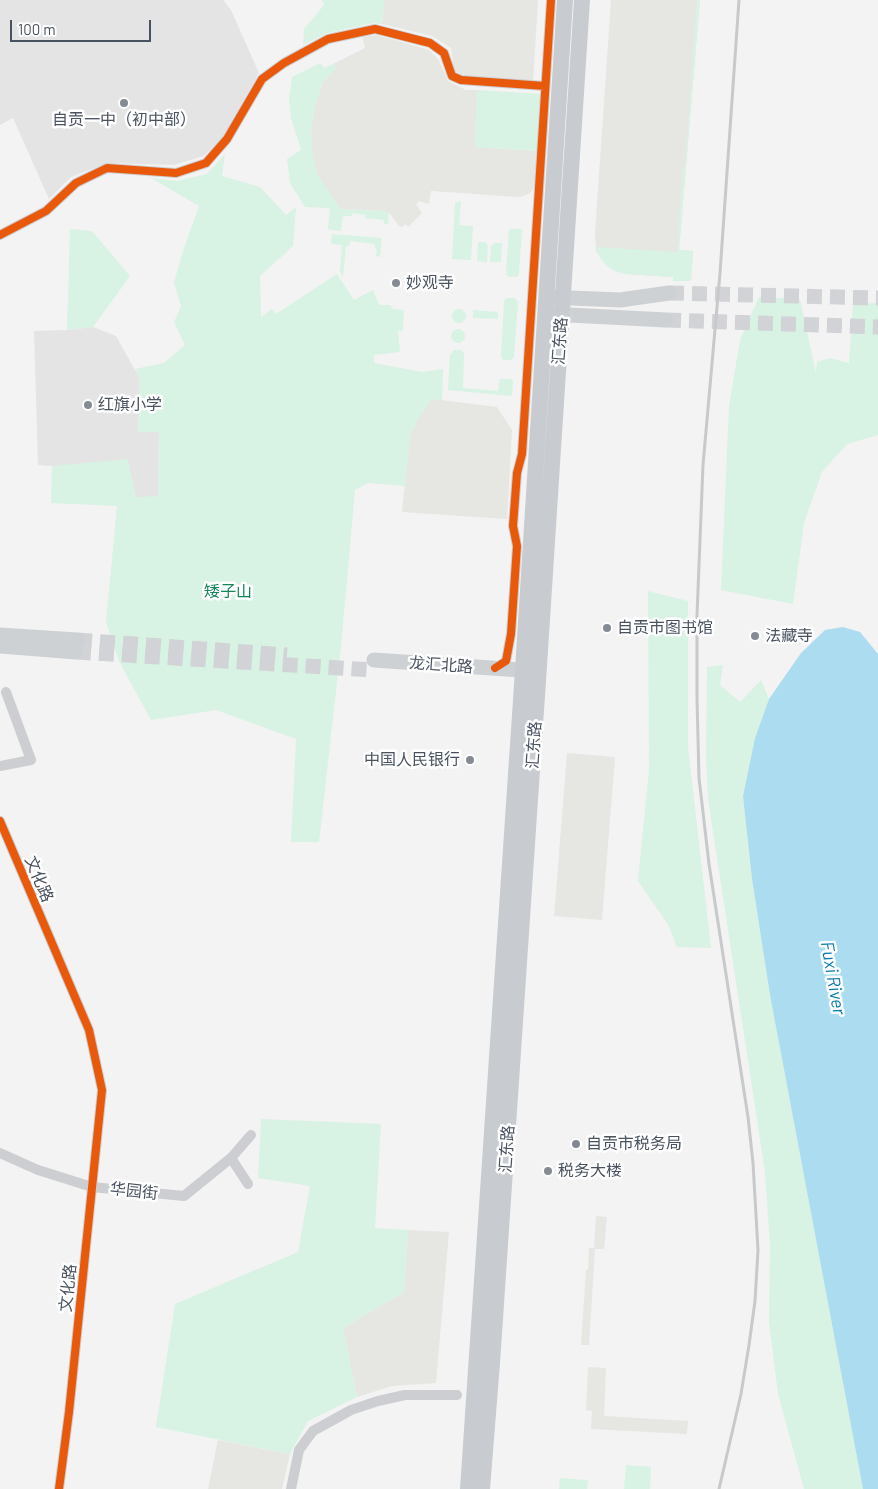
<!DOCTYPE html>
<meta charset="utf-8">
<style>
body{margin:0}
#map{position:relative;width:878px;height:1489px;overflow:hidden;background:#f3f3f3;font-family:Barlow,sans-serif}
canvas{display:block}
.scale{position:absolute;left:10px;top:20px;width:141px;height:22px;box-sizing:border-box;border:2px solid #495360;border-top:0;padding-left:6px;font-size:15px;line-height:18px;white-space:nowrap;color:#495360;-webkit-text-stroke:4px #fff;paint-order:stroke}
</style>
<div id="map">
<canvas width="878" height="1489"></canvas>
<div class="scale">100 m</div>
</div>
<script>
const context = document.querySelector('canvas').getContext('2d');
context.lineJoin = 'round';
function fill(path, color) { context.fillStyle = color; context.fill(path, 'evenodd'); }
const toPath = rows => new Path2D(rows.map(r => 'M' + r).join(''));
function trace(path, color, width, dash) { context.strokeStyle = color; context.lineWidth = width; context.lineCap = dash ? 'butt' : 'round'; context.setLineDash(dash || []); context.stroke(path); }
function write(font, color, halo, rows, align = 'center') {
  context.font = font + ' Barlow,"Noto Sans SC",sans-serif'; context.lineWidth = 5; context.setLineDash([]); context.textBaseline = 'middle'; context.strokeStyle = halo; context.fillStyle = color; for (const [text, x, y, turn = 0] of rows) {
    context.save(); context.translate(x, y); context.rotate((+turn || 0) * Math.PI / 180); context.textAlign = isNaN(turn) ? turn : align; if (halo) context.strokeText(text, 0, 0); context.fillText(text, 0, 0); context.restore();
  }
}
fill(toPath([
 [384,0,538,0,533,83,465,79,454,70,451,48,432,36,382,24],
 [611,0,700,0,679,250,693,251,691,281,673,281,673,277,625,274,613,270,606,265,596,251,595,233],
 [377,35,429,50,438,59,448,81,466,90,477,90,475,147,538,151,534,188,530,193,524,196,518,197,431,191,429,204,419,201,416,204,422,213,408,227,406,224,402,227,399,226,390,214,383,211,340,209,317,174,312,153,311,129,315,106,323,82,335,69,333,64,365,48,362,37],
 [432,399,497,407,512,430,507,519,402,512,410,435,419,417],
 [567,753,615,757,602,920,554,916],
 [596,1216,607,1217,604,1249,595,1249,589,1345,581,1345,586,1270,588,1269,589,1248,594,1248],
 [408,1230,449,1232,436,1383,392,1386,357,1397,343,1328,404,1292],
 [588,1367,606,1368,604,1416,688,1421,687,1434,591,1429,592,1411,586,1410],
 [218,1440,290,1454,282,1489,208,1489]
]), '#e6e7e2');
fill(toPath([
 [0,0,223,0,231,10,259,73,222,138,204,156,174,165,108,163,71,177,49,199,13,118,0,125],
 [93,327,116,336,140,379,138,431,159,432,158,497,136,497,52,466,38,465,34,331,67,330]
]), '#e5e4e5');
fill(toPath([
 [322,0,384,0,382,24,373,23,327,33,303,45,304,29,324,5],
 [697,0,700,0,679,250,693,251,691,281,673,281,673,277,625,274,613,270,606,265,600,258,596,247,677,252,683,168,685,168],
 [320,63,324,68,333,64,336,69,323,82,315,106,311,129,312,153,317,174,340,209,383,211,389,214,388,224,384,224,384,220,365,218,366,215,351,213,352,216,343,216,341,231,328,229,330,208,305,207,290,183,287,159,301,150,291,118,289,98,292,77],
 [477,90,541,94,538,151,475,147],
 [225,154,222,176,260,187,286,215,296,207,293,246,260,276,261,317,272,309,276,314,337,274,354,300,373,290,379,305,390,305,393,309,404,310,403,331,398,331,400,352,374,355,374,363,422,372,443,369,442,400,432,399,419,417,410,435,405,486,368,483,355,490,341,647,319,842,291,842,296,739,216,710,151,720,119,661,106,622,117,506,51,503,52,466,128,459,136,497,158,496,159,432,138,432,140,379,135,369,164,363,185,345,174,322,181,306,174,283,183,251,199,206,151,178,177,181,207,174],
 [455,202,461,202,459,225,473,226,471,260,452,259],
 [70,229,92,231,130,276,93,327,67,330],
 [509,229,522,229,519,274,517,277,509,277,506,274],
 [332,234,382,238,380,257,376,256,377,250,375,249,375,244,350,241,349,246,346,246,343,277,340,272,342,245,331,244],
 [478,242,486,242,486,244,488,245,487,262,477,261],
 [493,243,502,243,501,262,490,262,491,245,493,245],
 [759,297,800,299,816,373,817,362,830,358,849,363,853,304,878,303,878,435,847,444,822,472,804,523,793,604,721,590,729,406,740,340],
 [506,298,515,298,518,302,514,358,510,360,503,360,501,356,504,301],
 '452 316a7 7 0 1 1 14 0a7 7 0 1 1-14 0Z',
 [473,310,498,312,498,319,473,318],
 '451 336a7 7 0 1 1 14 0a7 7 0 1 1-14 0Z',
 [454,350,461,350,464,353,463,388,498,391,500,379,511,379,513,381,512,396,448,390,450,355],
 [648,591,688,601,688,747,711,948,677,947,669,926,638,881,649,769],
 [723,665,720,685,740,702,761,680,769,699,755,738,743,796,752,879,770,995,863,1489,804,1489,778,1394,769,1322,770,1245,765,1172,708,799,706,758,707,667],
 [261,1119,381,1124,375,1228,408,1230,404,1292,343,1328,357,1397,308,1421,290,1454,156,1427,175,1304,298,1252,310,1186,258,1178],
 [626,1465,651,1467,650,1489,624,1489],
 [560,1478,588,1480,587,1489,559,1489]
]), '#d8f2e4');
fill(toPath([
 [843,627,860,632,878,654,878,1489,863,1489,770,995,752,879,743,796,755,738,769,699,801,653,825,630]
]), '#acdcf0');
trace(toPath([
 [669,293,878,298],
 [666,320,878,327],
 [77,640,287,655],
 [76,652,374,670]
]), '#d1d3d6', 15, [15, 8]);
trace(toPath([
 [0,235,46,211,76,183,107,168,176,173,206,163,227,139,262,79,284,63,328,39,375,29,430,43,444,53,452,76,461,80,545,86],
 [496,668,506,661,511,634,517,546,513,526,517,473,522,454,551,0],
 [0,766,31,760,6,692],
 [0,821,89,1030,102,1090,69,1412,59,1489],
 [0,1153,38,1170,92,1187,184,1196,231,1158],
 [248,1184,231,1158,251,1135],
 [291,1489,299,1450,313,1431,351,1410,378,1401,405,1395,457,1395]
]), '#cdced1', 10);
trace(toPath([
 [547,297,620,300,669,293],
 [550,314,666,320],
 [0,635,77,640],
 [0,646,76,652],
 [374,660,535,671]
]), '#ced1d4', 15);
trace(toPath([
 [468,1489,523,670,565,0],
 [482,1489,492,1363,538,681,582,0]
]), '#c8ccd0', 16);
trace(toPath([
 [719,1489,741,1394,749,1345,755,1301,758,1250,753,1163,748,1117,709,864,699,778,697,699,697,615,703,465,720,273,739,0]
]), '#c8c9cb', 3);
trace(toPath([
 [0,235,46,211,76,183,107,168,176,173,206,163,227,139,262,79,284,63,328,39,375,29,430,43,444,53,452,76,461,80,545,86],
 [495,668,506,661,511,634,517,546,513,526,517,473,522,454,551,0],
 [0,821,89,1030,102,1090,69,1412,59,1489]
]), '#e8590c', 8);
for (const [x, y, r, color] of [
 [124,103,5,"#848b93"],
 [396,283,5,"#848b93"],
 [88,405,5,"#848b93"],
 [607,628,5,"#848b93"],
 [755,636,5,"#848b93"],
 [470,760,5,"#848b93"],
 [576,1144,5,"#848b93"],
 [548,1171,5,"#848b93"]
]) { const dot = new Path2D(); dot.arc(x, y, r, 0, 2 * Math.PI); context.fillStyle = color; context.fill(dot); trace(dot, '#fff', 2); }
write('16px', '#495360', '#fff', [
 ["自贡一中（初中部）",124,120,"center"],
 ["妙观寺",406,283],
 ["红旗小学",98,405],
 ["自贡市图书馆",617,628],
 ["法藏寺",765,636],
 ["中国人民银行",460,760,"right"],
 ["自贡市税务局",586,1144],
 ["税务大楼",558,1171]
], 'left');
write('16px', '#495360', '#fff', [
 ["汇东路",560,341,-86],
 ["龙汇北路",441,665,4],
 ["汇东路",534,745,-86],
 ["文化路",39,879,67],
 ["汇东路",507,1149,-86],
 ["华园街",134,1191,6],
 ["文化路",68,1288,-84]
]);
write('16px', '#158658', '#fff', [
 ["矮子山",228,592]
]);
write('italic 18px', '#097bac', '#fff', [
 ["Fuxi River",833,978,80]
]);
</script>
